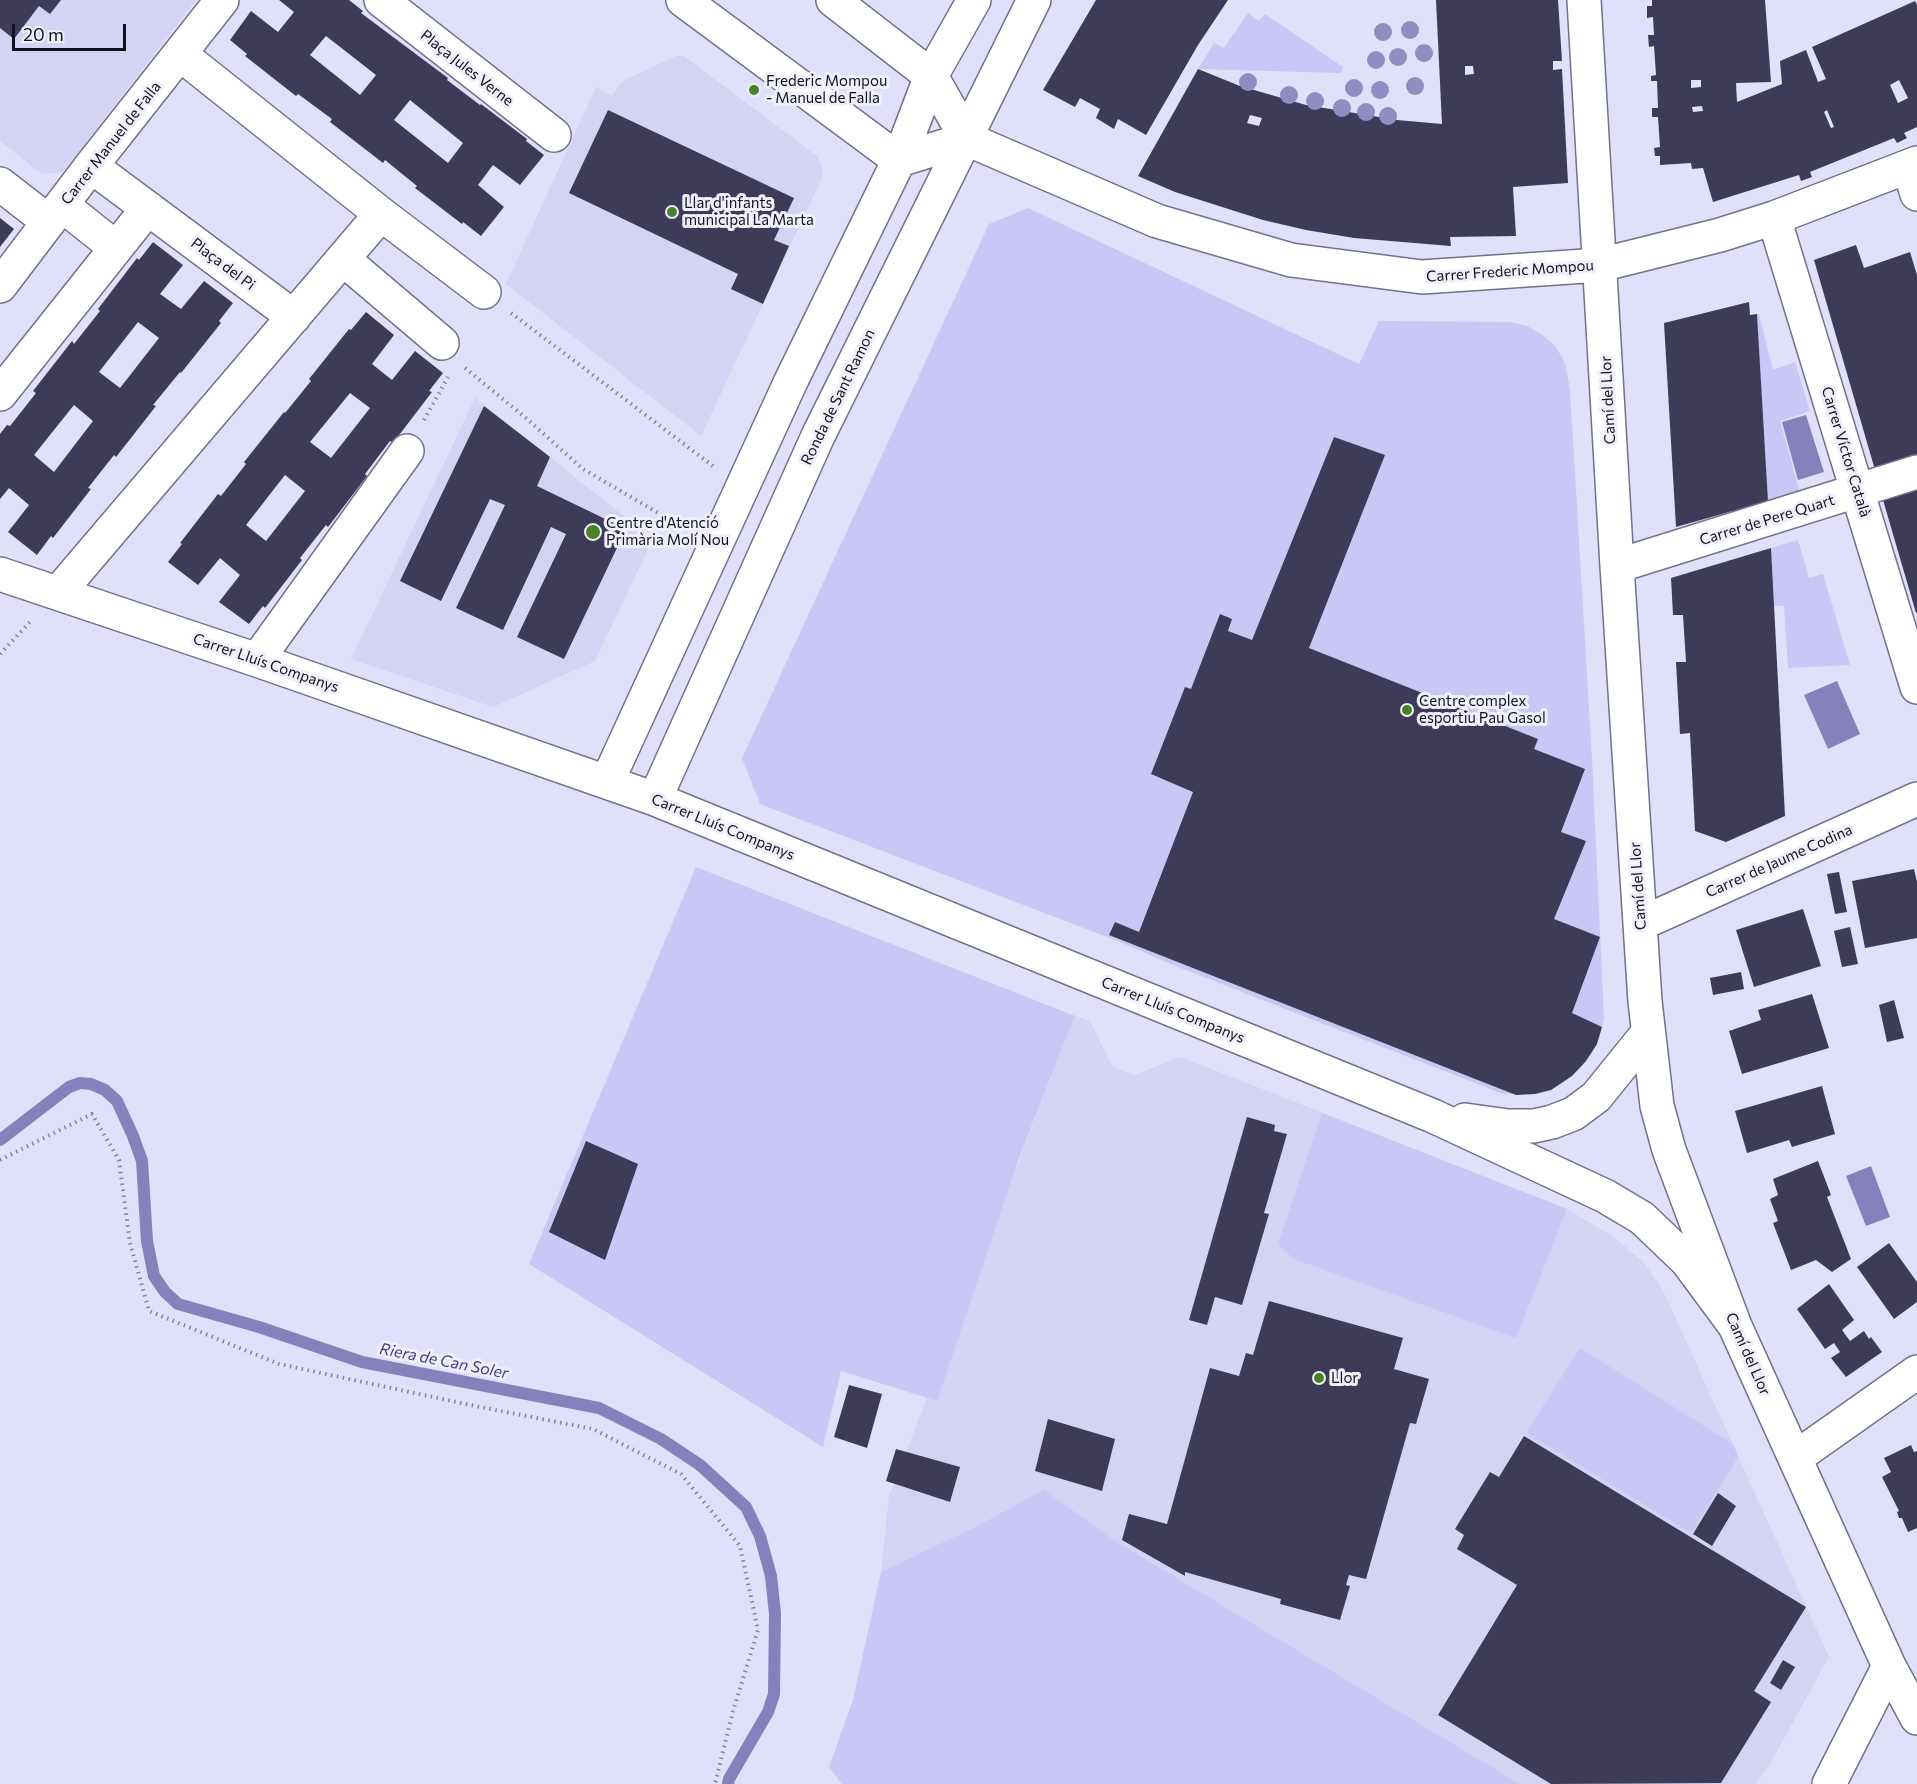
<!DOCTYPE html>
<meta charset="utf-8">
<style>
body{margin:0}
#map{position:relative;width:1917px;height:1784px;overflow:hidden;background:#e0e0fb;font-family:Commissioner,sans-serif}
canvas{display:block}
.scale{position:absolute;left:12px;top:24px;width:114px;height:27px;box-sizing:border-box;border:3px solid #12121d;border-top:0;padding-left:8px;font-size:18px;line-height:21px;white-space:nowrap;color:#12121d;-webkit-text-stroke:4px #efeffd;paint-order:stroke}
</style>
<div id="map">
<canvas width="1917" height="1784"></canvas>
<div class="scale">20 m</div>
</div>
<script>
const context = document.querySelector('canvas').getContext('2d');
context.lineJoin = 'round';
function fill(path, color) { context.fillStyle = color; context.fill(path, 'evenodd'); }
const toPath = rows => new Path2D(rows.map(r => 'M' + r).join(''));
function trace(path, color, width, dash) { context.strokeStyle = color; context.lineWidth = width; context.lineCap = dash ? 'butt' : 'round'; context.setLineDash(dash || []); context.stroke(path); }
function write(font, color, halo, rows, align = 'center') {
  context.font = font + ' Commissioner,sans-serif'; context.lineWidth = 6; context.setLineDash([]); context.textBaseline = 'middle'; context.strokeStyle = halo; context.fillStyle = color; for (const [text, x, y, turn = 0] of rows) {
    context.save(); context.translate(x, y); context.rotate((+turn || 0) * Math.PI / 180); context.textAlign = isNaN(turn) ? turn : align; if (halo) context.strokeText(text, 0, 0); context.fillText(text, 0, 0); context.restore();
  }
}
fill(toPath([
 [0,0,196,0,63,172,42,174,0,141],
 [676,56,684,56,818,157,823,170,822,178,701,436,506,284,596,87,612,96,619,85,625,80],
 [475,398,653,539,595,661,493,707,351,659],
 [1075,1016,1090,1021,1112,1066,1134,1075,1181,1057,1567,1209,1614,1237,1644,1263,1661,1287,1672,1310,1829,1657,1770,1764,1756,1784,1520,1784,1117,1542,1044,1491,979,1525,881,1572,889,1496]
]), '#d4d3f4');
fill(toPath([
 [1248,13,1259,21,1265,14,1343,67,1341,73,1198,69,1214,43,1224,48],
 [1028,208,1359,364,1379,321,1510,322,1527,326,1543,335,1556,347,1565,363,1570,390,1592,759,1604,1019,1597,1044,1592,1053,1580,1069,1564,1082,1551,1090,1535,1094,1503,1094,1173,965,1120,942,760,804,742,758,989,224],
 [1757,314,1759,314,1773,370,1795,362,1810,411,1780,421,1800,493,1768,501],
 [1798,540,1809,578,1823,574,1850,665,1788,668,1784,606,1774,606,1771,548],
 [696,867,1075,1016,1019,1158,937,1401,841,1371,823,1447,529,1264],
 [1322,1113,1567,1209,1516,1338,1294,1259,1278,1244],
 [1580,1348,1734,1445,1738,1457,1691,1533,1526,1433],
 [1044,1490,1117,1542,1520,1784,842,1784,829,1767,853,1700,881,1572,979,1525]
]), '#c9c7f5');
fill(toPath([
 [1806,415,1824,472,1798,480,1782,422],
 [1837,681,1860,734,1828,749,1804,695],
 [1871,1166,1890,1217,1866,1226,1846,1176]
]), '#8581bd');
trace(toPath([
 [0,1140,69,1087,80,1083,91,1084,105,1090,117,1101,133,1136,142,1161,147,1241,154,1276,165,1292,178,1304,259,1327,362,1362,599,1408,661,1439,700,1465,746,1507,760,1536,771,1576,775,1614,774,1694,768,1712,729,1779,728,1784]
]), '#8581bd', 12);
fill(toPath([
 [0,0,61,0,50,14,39,6,14,39,0,28],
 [279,0,349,0,363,11,361,13,448,78,447,80,480,105,481,104,527,139,526,141,544,155,520,185,493,165,478,185,504,207,481,236,463,222,462,224,415,188,417,186,385,160,383,163,330,122,332,119,298,94,296,96,245,56,247,54,230,40,251,11,278,32,294,12],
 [326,36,376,75,360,95,310,55],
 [410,100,463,143,448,163,394,120],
 [1096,0,1228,0,1198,45,1146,135,1118,119,1114,129,1096,118,1100,109,1080,98,1075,107,1043,90],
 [1436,0,1558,0,1562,61,1553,61,1553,70,1562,69,1568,183,1513,187,1516,236,1450,237,1451,246,1354,238,1306,230,1263,220,1175,192,1138,176,1198,69,1240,86,1306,105,1397,120,1442,124],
 [1465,66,1473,66,1474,74,1465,75],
 [1250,115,1262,118,1259,126,1247,123],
 [1652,0,1765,0,1771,82,1736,83,1737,102,1782,84,1780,61,1806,50,1818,82,1826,79,1812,47,1915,1,1917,5,1917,127,1904,133,1907,138,1897,143,1894,138,1810,172,1812,177,1801,181,1799,175,1713,202,1703,168,1692,169,1691,163,1660,165,1660,156,1655,156,1654,148,1660,147,1658,117,1652,117,1652,108,1658,108,1657,81,1651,81,1651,76,1656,75,1654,46,1649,47,1648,35,1654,35,1653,17,1647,18,1647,6,1652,6],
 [1691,80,1701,80,1701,87,1691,88],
 [1899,80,1908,98,1898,103,1890,85],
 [1702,106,1703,111,1693,112,1692,107],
 [1827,110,1834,127,1831,128,1824,112],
 [608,110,794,198,774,240,789,246,763,304,731,289,738,274,569,193],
 [0,218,14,229,0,247],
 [153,242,183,265,160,294,181,309,204,281,233,303,219,321,221,323,181,373,180,372,153,405,156,406,116,457,114,455,88,488,91,489,53,538,51,536,37,555,8,532,29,505,9,488,0,499,0,434,7,425,10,426,36,393,33,391,72,341,74,344,100,311,98,309,137,258,139,260],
 [138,322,159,338,120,388,99,372],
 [74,405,93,421,54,472,34,455],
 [1856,245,1864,268,1910,252,1917,275,1917,457,1875,470,1814,260],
 [1749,302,1750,315,1757,314,1768,501,1676,527,1664,323],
 [366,312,394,335,372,364,392,380,415,351,443,373,429,391,432,392,393,443,390,441,365,474,367,476,328,527,326,525,300,558,302,560,265,608,263,606,249,624,219,602,240,575,220,558,198,585,168,562,182,544,180,543,218,494,221,496,246,464,244,462,284,412,285,413,311,381,309,379,349,329,351,330],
 [350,393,370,408,331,458,310,442],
 [285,475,305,491,266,541,246,525],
 [484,406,550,457,537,486,626,529,564,659,517,637,566,534,551,527,503,630,456,608,505,505,490,499,441,601,400,581],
 [1334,437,1385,455,1309,648,1538,739,1534,749,1585,769,1561,832,1586,841,1554,919,1600,937,1572,1013,1602,1027,1597,1044,1586,1061,1572,1076,1551,1090,1535,1094,1516,1095,1109,935,1115,922,1139,932,1193,792,1151,774,1185,687,1191,689,1220,614,1232,619,1228,631,1252,640],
 [1917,483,1917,612,1916,613,1881,493],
 [1771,548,1785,816,1726,842,1695,831,1690,733,1680,734,1676,662,1686,662,1683,615,1673,615,1671,578],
 [1914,869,1917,882,1917,938,1865,948,1852,881],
 [1839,872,1847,912,1835,914,1827,874],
 [1803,909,1821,966,1754,987,1736,930],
 [1850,927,1858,964,1842,967,1834,931],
 [1741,972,1744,989,1713,995,1710,978],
 [1812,994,1829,1048,1742,1074,1729,1031,1761,1020,1758,1010],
 [1894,1000,1904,1038,1887,1042,1879,1005],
 [1822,1086,1835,1134,1792,1147,1789,1140,1747,1153,1735,1111],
 [1247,1117,1275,1125,1274,1131,1287,1134,1264,1213,1269,1214,1242,1305,1215,1297,1207,1325,1189,1320],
 [586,1141,638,1164,605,1260,549,1232],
 [1818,1161,1831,1195,1827,1197,1851,1259,1832,1272,1816,1260,1791,1270,1773,1223,1778,1221,1770,1199,1778,1195,1773,1179],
 [1889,1243,1917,1282,1917,1302,1894,1319,1857,1267],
 [1829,1284,1854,1320,1842,1330,1850,1341,1864,1331,1869,1339,1871,1337,1882,1352,1846,1377,1831,1358,1840,1352,1834,1343,1825,1349,1797,1309],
 [1269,1301,1403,1338,1394,1369,1429,1379,1416,1424,1410,1423,1366,1579,1349,1575,1346,1585,1350,1586,1340,1620,1280,1604,1281,1599,1185,1572,1185,1576,1122,1540,1129,1514,1167,1524,1210,1368,1239,1376,1246,1353,1253,1355],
 [849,1385,882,1394,867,1448,834,1437],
 [1048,1419,1115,1439,1102,1491,1035,1471],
 [1524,1436,1806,1607,1754,1691,1771,1702,1721,1783,1551,1784,1438,1715,1517,1585,1457,1549,1464,1535,1455,1529,1490,1472,1499,1477],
 [1911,1445,1914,1452,1917,1451,1917,1528,1908,1532,1902,1518,1899,1518,1897,1512,1899,1511,1882,1477,1891,1472,1884,1458],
 [896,1449,960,1467,950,1502,886,1481],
 [1718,1493,1736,1506,1712,1546,1693,1534],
 [1783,1660,1795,1667,1781,1690,1770,1683]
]), '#3d3b57');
const minor = toPath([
 [381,0,554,135],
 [683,0,899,160],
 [833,0,931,76,967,139,1157,221,1291,260,1422,277,1600,265,1720,235,1774,218,1917,163],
 [1584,0,1617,566,1645,1001,1657,1106,1669,1150,1735,1326,1889,1666,1917,1718],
 [180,54,381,214,484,292],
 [899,160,967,139],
 [91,166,294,317],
 [1909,167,1917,194],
 [0,184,49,222],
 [62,205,116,248],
 [1774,218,1917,687],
 [343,259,442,343],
 [0,286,91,166,222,0],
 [0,394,148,208],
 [1617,566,1917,472],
 [0,574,257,660,655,799,1433,1116,1605,1196,1642,1218,1687,1261,1735,1326],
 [58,593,381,214],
 [257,660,407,451],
 [607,782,791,381,899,160,931,76,974,0],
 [655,799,818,436,1034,0],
 [1640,924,1917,799],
 [1465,1120,1508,1126,1534,1126,1552,1122,1573,1114,1596,1097,1647,1034],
 [1795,1458,1917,1372],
 [1829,1784,1889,1666]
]);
trace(minor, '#72718f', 36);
trace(toPath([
 [511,313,713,466],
 [465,368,526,418,583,469,684,528],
 [424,420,448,377],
 [0,654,30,622],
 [0,1160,92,1114,119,1160,130,1243,149,1311,279,1364,475,1406,593,1429,681,1474,740,1546,758,1630,733,1711,715,1784]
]), '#848498', 4, [1.5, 4.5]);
trace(minor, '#fff', 33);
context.fillStyle = '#918cc1';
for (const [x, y] of [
 [1410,30],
 [1383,32],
 [1424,53],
 [1398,57],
 [1376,60],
 [1248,82],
 [1415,86],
 [1354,88],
 [1380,90],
 [1289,95],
 [1315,101],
 [1342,108],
 [1366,112],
 [1388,116]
]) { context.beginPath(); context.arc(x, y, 9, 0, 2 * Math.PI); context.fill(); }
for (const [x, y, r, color] of [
 [754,90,6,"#478422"],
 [672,212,6,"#478422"],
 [593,532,8,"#478422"],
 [1407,710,6,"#478422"],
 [1319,1378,6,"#478422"]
]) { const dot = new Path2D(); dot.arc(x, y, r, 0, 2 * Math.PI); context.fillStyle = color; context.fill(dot); trace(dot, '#efeffd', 2); }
write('15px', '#12121d', '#efeffd', [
 ["Plaça Jules Verne",467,68,38],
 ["Carrer Manuel de Falla",111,143,-52],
 ["Plaça del Pi",223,264,37],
 ["Carrer Frederic Mompou",1510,271,-4],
 ["Ronda de Sant Ramon",838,397,-64],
 ["Camí del Llor",1608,400,-93],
 ["Carrer Víctor Català",1846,452,73],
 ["Carrer de Pere Quart",1767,520,-17],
 ["Carrer Lluís Companys",266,663,19],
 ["Carrer Lluís Companys",723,827,22],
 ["Carrer de Jaume Codina",1779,861,-24],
 ["Camí del Llor",1638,886,-94],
 ["Carrer Lluís Companys",1173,1010,22],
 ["Camí del Llor",1748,1354,66]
]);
write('15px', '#12121d', '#efeffd', [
 ["Frederic Mompou",766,81],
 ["- Manuel de Falla",766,98],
 ["Llar d'infants",684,203],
 ["municipal La Marta",684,220],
 ["Centre d'Atenció",606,523],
 ["Primària Molí Nou",606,540],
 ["Centre complex",1419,701],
 ["esportiu Pau Gasol",1419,718],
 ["Llor",1331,1378]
], 'left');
write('italic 16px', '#443984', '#efeffd', [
 ["Riera de Can Soler",444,1361,11]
]);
</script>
